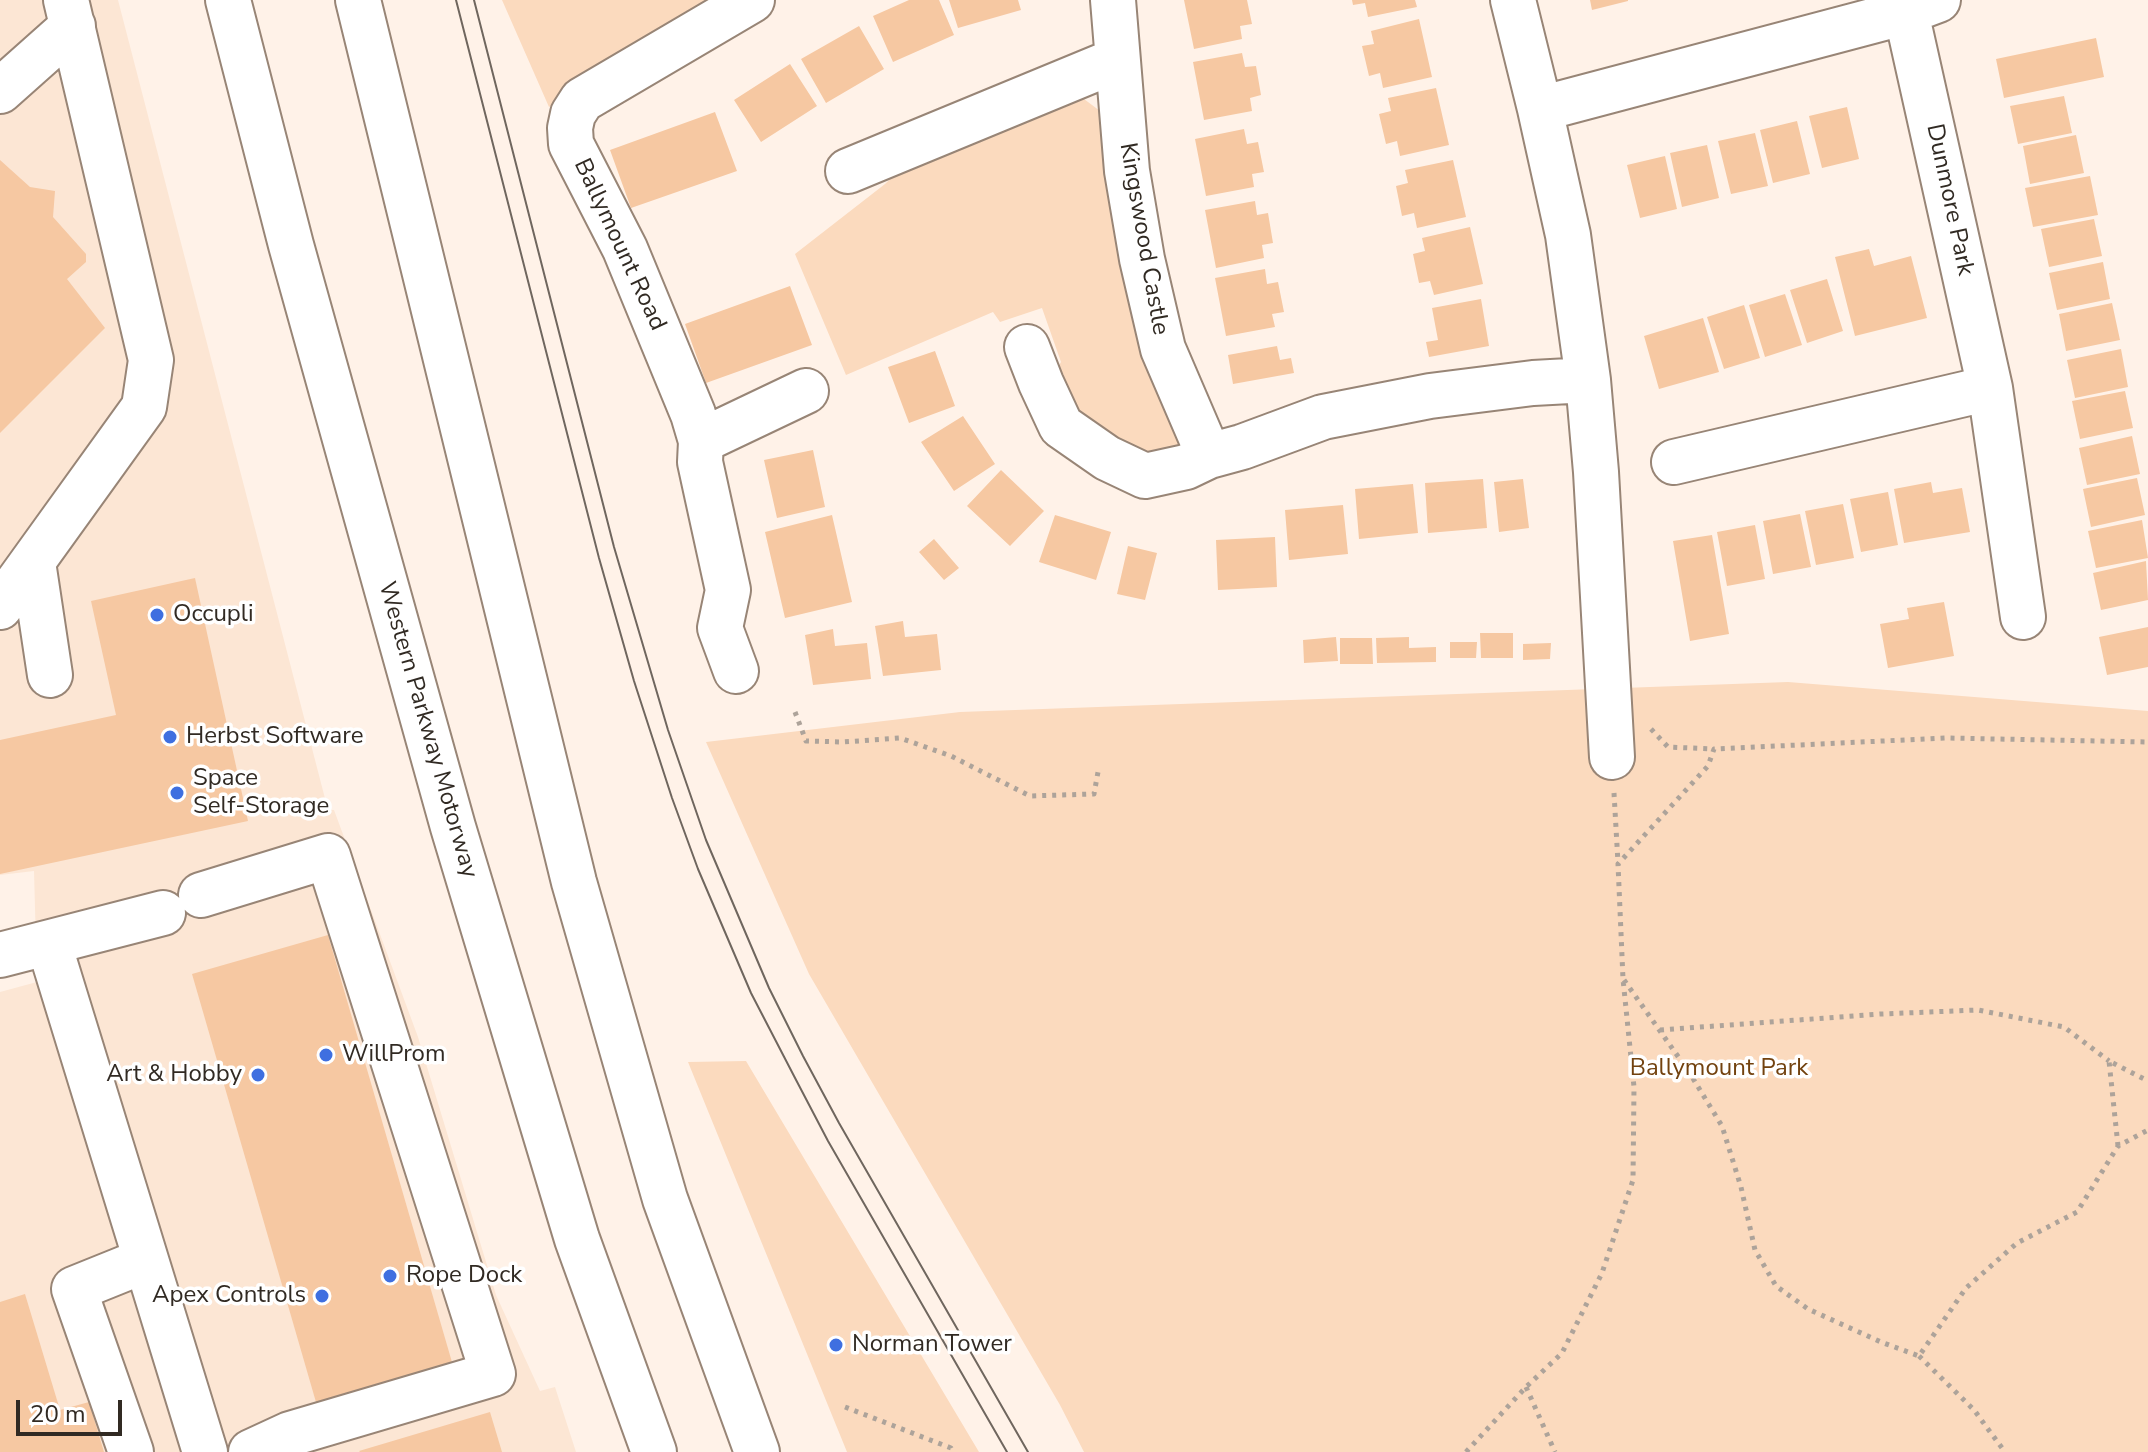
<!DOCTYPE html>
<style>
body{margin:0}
#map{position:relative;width:2148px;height:1452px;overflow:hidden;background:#fff2e8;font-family:"Nunito Sans",sans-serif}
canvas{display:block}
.scale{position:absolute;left:16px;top:1400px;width:106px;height:36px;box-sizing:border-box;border:4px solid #312a23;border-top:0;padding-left:10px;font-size:24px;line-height:28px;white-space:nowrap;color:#312a23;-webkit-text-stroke:6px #fff;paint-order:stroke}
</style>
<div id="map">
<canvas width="2148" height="1452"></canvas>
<div class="scale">20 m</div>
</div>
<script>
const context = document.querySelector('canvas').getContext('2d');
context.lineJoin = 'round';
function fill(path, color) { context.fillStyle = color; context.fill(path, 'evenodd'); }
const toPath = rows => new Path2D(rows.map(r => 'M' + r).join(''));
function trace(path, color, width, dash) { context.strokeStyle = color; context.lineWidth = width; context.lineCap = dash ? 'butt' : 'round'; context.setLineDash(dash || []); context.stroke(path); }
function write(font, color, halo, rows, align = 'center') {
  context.font = font + ' "Nunito Sans",sans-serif'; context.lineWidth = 7; context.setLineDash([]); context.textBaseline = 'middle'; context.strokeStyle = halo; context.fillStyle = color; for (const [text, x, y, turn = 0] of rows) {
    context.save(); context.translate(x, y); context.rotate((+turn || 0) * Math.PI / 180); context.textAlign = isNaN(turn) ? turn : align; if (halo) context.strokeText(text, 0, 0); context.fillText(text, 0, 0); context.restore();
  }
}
fill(toPath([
 [0,0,118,0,328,810,334,810,418,1037,496,1295,540,1391,555,1387,576,1452,0,1452,0,992,37,982,34,871,0,875]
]), '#fce6d4');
fill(toPath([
 [502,0,713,0,549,107],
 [1080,96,1100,111,1122,270,1144,364,1183,448,1142,461,1073,418,1055,373,1061,362,1042,308,1000,322,993,312,846,375,795,254,885,184,908,162],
 [1788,682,2148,711,2148,1452,1084,1452,1060,1405,809,974,706,742,960,712],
 [746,1061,979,1452,847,1452,688,1062]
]), '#fbdabe');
fill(toPath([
 [909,0,939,0,954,35,893,62,873,16],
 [949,0,1018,0,1021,10,958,28],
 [1184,0,1247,0,1252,24,1240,26,1242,39,1194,49],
 [1352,0,1415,0,1417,7,1368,17,1365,3,1353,5],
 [1590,0,1628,0,1628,1,1592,10],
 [1419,19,1432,77,1383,88,1380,73,1369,76,1362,46,1374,44,1371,31],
 [859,26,884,69,826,103,801,59],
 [2096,38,2104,77,2004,98,1996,59],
 [1242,53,1245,67,1256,66,1261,95,1250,98,1252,111,1204,120,1193,62],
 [790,64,817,106,761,142,734,100],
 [1436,88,1449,145,1400,156,1397,141,1386,144,1379,114,1391,111,1388,98],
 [2064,96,2072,133,2018,144,2010,106],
 [1847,107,1859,159,1822,168,1809,116],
 [715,112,737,171,631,208,610,150],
 [1797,121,1810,174,1773,183,1760,130],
 [1244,129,1247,144,1258,142,1264,172,1252,174,1254,187,1206,196,1195,139],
 [1755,133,1768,186,1731,194,1718,141],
 [2076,135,2084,173,2030,184,2023,146],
 [1707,145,1719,198,1682,207,1670,153],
 [1665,156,1677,209,1640,218,1627,165],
 [0,160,30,187,55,191,53,217,86,254,86,262,67,279,105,328,0,433],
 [1453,160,1466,217,1417,228,1414,213,1402,216,1396,186,1408,183,1405,170],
 [2090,176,2098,215,2033,227,2025,188],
 [1255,201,1257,215,1268,213,1273,243,1262,245,1264,258,1216,268,1205,210],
 [2094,219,2102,256,2049,267,2041,229],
 [1470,227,1483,284,1434,295,1430,281,1419,283,1413,254,1425,251,1422,238],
 [1869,249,1874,266,1911,256,1927,318,1855,336,1835,257],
 [2103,262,2110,299,2057,310,2049,273],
 [1265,269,1267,284,1278,282,1284,312,1272,314,1275,327,1226,336,1215,278],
 [1827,279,1843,331,1807,343,1790,290],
 [790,286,812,345,706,383,685,324],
 [1785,294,1802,345,1765,357,1749,305],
 [1481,299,1489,346,1429,357,1426,342,1438,340,1432,308],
 [2112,303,2120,340,2066,351,2059,314],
 [1744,305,1760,358,1724,369,1707,317],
 [1703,318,1719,372,1659,389,1644,336],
 [1277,346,1280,360,1291,358,1294,373,1233,384,1228,355],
 [2121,349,2128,387,2075,398,2067,360],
 [935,351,955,406,909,423,888,367],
 [2125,391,2133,428,2080,439,2072,401],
 [963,416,995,464,954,491,921,442],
 [2132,436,2140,474,2087,485,2079,448],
 [813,450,825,507,777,518,764,460],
 [1001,470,1044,511,1010,546,967,506],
 [2137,478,2145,515,2091,527,2083,489],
 [1483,479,1487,528,1428,533,1425,483],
 [1523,479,1529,528,1499,532,1494,482],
 [1931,482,1933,493,1962,488,1970,532,1904,543,1894,489],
 [1413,484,1418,533,1359,539,1355,489],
 [1888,492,1898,545,1861,552,1850,499],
 [1843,504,1854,558,1816,565,1805,511],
 [1343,505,1348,554,1289,560,1285,510],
 [1800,514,1811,567,1773,574,1763,521],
 [832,515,852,602,785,618,765,532],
 [1055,515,1111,532,1096,580,1039,562],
 [2142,520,2148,558,2096,568,2088,531],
 [1755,525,1765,579,1727,586,1717,532],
 [1712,535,1729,634,1690,641,1673,541],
 [1275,537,1277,587,1218,590,1216,540],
 [934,539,959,568,944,580,919,552],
 [1128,546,1157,553,1145,600,1117,594],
 [2146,561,2148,600,2101,610,2093,573],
 [195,578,248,821,0,874,0,740,116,715,91,601],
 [1944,602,1954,656,1888,668,1880,624,1909,619,1907,608],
 [903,621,905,637,937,634,941,670,883,676,875,626],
 [2148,627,2148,667,2107,675,2099,637],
 [833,629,835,646,867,643,871,679,813,685,805,635],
 [1480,633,1513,633,1513,658,1481,658],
 [1336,637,1338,661,1304,663,1303,640],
 [1409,637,1409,648,1436,647,1436,662,1377,663,1376,638],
 [1340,638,1372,638,1373,664,1340,664],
 [1450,642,1477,642,1476,658,1450,658],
 [1551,643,1550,659,1523,660,1523,644],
 [328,935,456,1376,320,1416,192,974],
 [25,1294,60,1410,89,1402,104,1452,0,1452,0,1302],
 [490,1412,502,1452,360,1452,359,1451]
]), '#f6c8a2');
const minor = toPath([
 [1113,0,1127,171,1142,259,1163,349,1209,456],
 [1513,0,1540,109,1568,235,1588,380,1596,472,1612,757],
 [1906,12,1990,388,2023,617],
 [0,91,73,26],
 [1540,109,1906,12,1938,0],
 [848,171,1117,60],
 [1027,347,1041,383,1061,426,1107,458,1145,476,1186,467,1209,456,1242,447,1323,417,1430,396,1533,383,1588,380],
 [701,441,806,391],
 [1674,462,1990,388],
 [33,562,50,675],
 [0,607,144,407,151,360,66,0],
 [736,671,720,628,728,590,700,462,701,441,693,414,625,249,571,144,570,128,573,114,582,100,752,0],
 [201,895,328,856,493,1374,290,1434,251,1452],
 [49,944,205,1452],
 [0,955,163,913],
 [131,1452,74,1289,146,1260]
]);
const highway = toPath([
 [228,0,291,245,453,827,577,1239,654,1452],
 [358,0,574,882,665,1199,757,1452]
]);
trace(minor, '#988576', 48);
trace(highway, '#988576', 48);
trace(toPath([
 [795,712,806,741,843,742,900,738,951,756,1030,796,1094,794,1098,772],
 [1651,729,1668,747,1714,749],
 [1614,793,1618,863],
 [1624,980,1689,1072,1722,1126,1741,1187,1755,1250,1776,1286,1808,1309,1881,1342,1919,1356,1966,1288,2017,1243,2077,1212,2118,1146,2148,1130],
 [1660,1030,1881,1014,1978,1010,2064,1027,2109,1061],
 [2118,1146,2109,1061,2148,1081],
 [1919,1356,1974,1410,2005,1452],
 [1526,1387,1555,1452],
 [845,1407,951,1448,953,1452],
 [1466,1452,1526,1387,1562,1353,1602,1273,1633,1180,1634,1087,1623,979,1618,864,1708,766,1714,749,1946,738,2148,742]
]), '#ada39a', 5, [4, 6]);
trace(minor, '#fff', 44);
trace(highway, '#fff', 44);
trace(toPath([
 [456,0,599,558,634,681,672,798,698,869,751,993,794,1076,828,1141,1007,1452],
 [474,0,614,547,668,730,706,840,769,988,803,1056,839,1123,1028,1452]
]), '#6f665e', 2);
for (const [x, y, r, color] of [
 [157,615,8,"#3f6fe0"],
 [170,737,8,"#3f6fe0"],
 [177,793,8,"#3f6fe0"],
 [326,1055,8,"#3f6fe0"],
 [258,1075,8,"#3f6fe0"],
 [390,1276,8,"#3f6fe0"],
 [322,1296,8,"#3f6fe0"],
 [836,1345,8,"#3f6fe0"]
]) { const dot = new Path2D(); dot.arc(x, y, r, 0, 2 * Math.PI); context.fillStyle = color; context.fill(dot); trace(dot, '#fff', 3); }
write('24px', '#312a23', '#fff', [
 ["Dunmore Park",1949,200,78],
 ["Kingswood Castle",1143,239,80],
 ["Ballymount Road",619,245,65],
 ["Western Parkway Motorway",427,730,74]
]);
write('24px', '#312a23', '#fff', [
 ["Occupli",173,615],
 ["Herbst Software",186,737],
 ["Space",193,779],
 ["Self-Storage",193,807],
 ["WillProm",342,1055],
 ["Art & Hobby",242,1075,"right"],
 ["Rope Dock",406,1276],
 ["Apex Controls",306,1296,"right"],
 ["Norman Tower",852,1345]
], 'left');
write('24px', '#72420f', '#fff', [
 ["Ballymount Park",1719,1069]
]);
</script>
